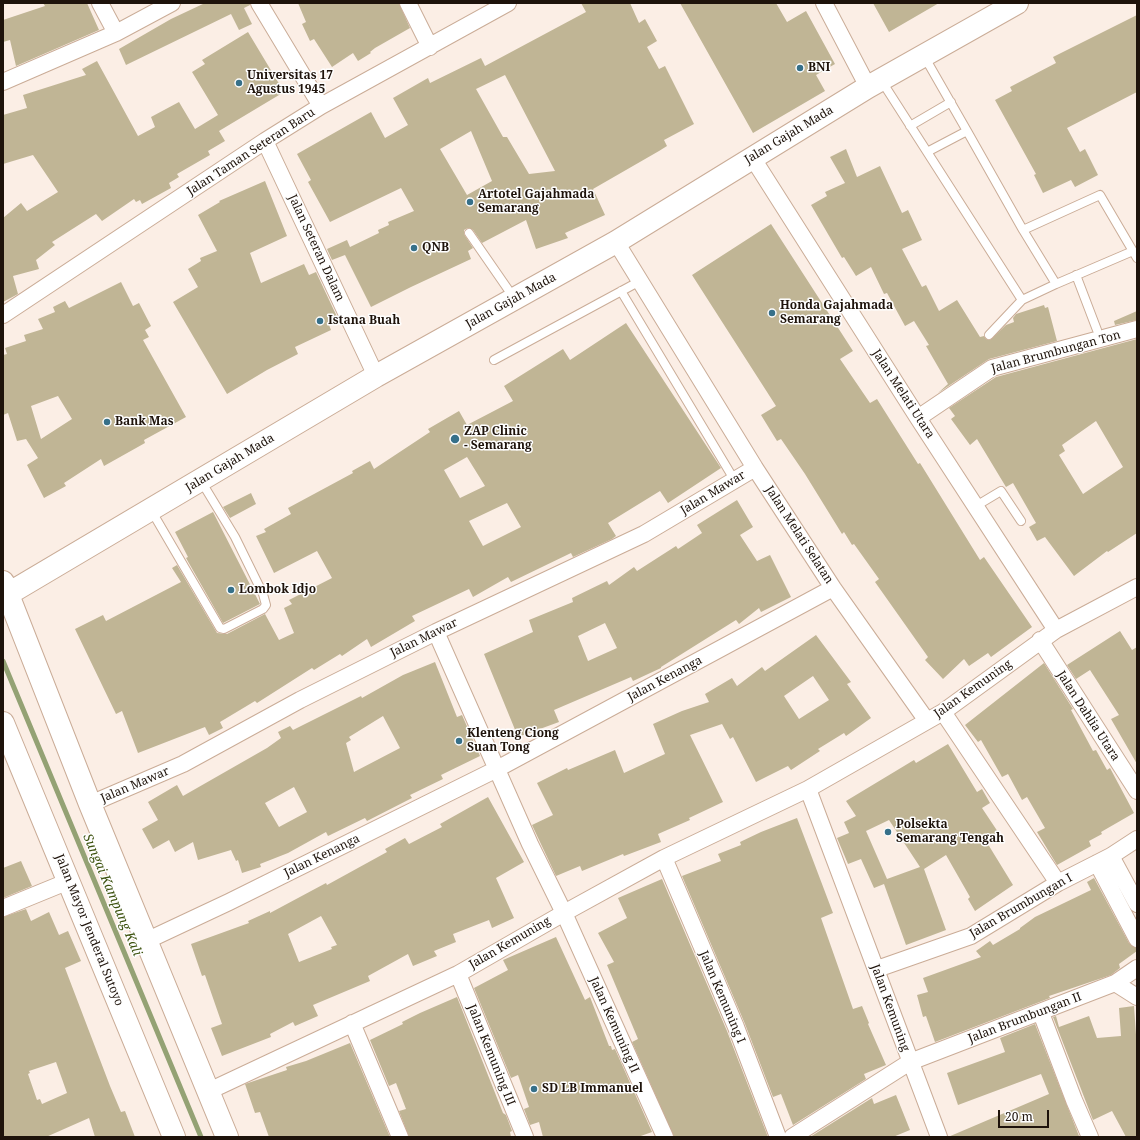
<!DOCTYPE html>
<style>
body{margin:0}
#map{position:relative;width:1140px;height:1140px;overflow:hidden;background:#fbeee5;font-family:"Noto Serif",serif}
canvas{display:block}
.frame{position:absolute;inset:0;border:4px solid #1e130b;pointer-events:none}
.scale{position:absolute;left:998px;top:1110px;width:51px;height:18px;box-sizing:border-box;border:2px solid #1e130b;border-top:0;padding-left:5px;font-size:12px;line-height:14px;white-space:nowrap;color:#1e130b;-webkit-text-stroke:3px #fefefe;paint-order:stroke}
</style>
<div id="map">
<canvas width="1140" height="1140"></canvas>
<div class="frame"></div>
<div class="scale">20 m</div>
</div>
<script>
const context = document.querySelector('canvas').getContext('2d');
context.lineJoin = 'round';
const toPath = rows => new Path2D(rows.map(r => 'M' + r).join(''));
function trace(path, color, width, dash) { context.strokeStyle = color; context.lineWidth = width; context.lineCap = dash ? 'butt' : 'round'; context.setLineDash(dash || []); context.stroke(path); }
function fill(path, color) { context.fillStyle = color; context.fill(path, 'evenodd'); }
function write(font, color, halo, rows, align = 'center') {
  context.font = font + ' "Noto Serif",serif'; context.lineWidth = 3; context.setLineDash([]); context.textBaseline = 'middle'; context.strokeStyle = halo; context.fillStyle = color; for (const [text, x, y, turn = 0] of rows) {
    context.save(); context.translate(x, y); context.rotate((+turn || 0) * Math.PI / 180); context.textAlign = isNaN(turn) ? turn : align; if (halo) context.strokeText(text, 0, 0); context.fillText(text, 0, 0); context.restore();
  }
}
trace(toPath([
 [3,661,201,1137]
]), '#94a274', 5);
fill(toPath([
 [43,3,87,3,99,30,16,66,10,40,3,42,3,20,45,6],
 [205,3,250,3,250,5,244,8,252,24,239,30,231,14,126,65,119,49,171,19],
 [298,3,399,3,410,28,375,48,370,52,371,53,358,61,353,53,332,67,314,39,310,41,302,24,306,22],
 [581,3,630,3,639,23,645,19,657,41,647,47,659,69,665,66,694,124,664,140,667,146,659,151,593,189,605,215,565,233,568,238,536,249,526,220,482,243,473,230,468,228,464,230,464,234,473,248,468,251,471,259,411,287,371,307,345,255,332,260,327,249,347,240,350,247,379,233,378,230,389,225,388,222,414,211,401,188,330,222,308,182,311,180,297,154,371,112,385,138,408,125,393,98,428,78,430,83,481,58,485,66,586,12],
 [505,75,555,171,529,174,507,137,503,137,476,89],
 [471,131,492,181,467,195,440,149],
 [680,3,776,3,787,22,806,11,835,64,816,75,825,91,753,133],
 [873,3,939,3,889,32],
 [1137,15,1137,92,1067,128,1080,152,1085,149,1098,175,1075,187,1071,180,1043,193,1034,175,1036,174,995,100,1012,91,1010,87,1056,63,1053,57],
 [248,32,284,92,219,131,225,141,208,151,210,155,177,174,179,177,169,183,171,188,142,204,140,200,136,202,134,199,102,221,96,214,52,242,55,245,36,260,39,269,13,276,18,294,3,302,3,218,21,203,27,211,58,192,33,155,3,164,3,115,27,108,23,95,86,75,82,69,97,61,138,136,155,127,151,117,179,102,195,129,218,115,192,72,205,64,202,60],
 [846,149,857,177,880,166,902,213,908,210,922,240,902,249,922,287,926,285,939,311,957,300,980,337,984,336,986,339,990,340,1006,325,1014,322,1013,318,1016,314,1044,305,1045,308,1048,307,1057,341,989,359,938,393,948,384,926,346,929,345,914,321,905,326,887,293,884,294,871,267,856,276,844,257,842,258,811,205,827,196,825,192,845,183,830,157],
 [265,181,287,236,250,253,261,283,304,264,309,275,316,272,339,321,329,325,331,330,295,347,298,354,267,370,227,394,173,302,198,287,188,269,201,261,200,258,217,251,198,215,220,202,219,201],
 [771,224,853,351,840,359,870,403,877,399,918,464,920,463,980,560,984,557,1032,627,991,657,988,653,969,666,964,659,943,679,925,660,928,657,875,582,879,579,854,544,852,545,844,532,842,534,805,474,781,439,777,441,761,415,776,406,692,275],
 [121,282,133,306,139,303,151,326,145,330,149,337,143,340,186,417,144,440,145,443,104,466,101,459,64,483,66,486,44,498,27,465,38,458,26,439,17,441,8,413,3,415,3,355,7,354,5,348,26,341,24,335,43,329,38,319,55,312,53,307,65,301,69,308],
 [58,396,72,419,41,439,31,406],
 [1137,311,1137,320,1115,325,1114,321],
 [626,323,721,468,668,503,660,491,608,523,616,536,612,539,573,557,571,553,511,582,508,577,473,597,469,589,412,616,415,621,371,647,367,639,342,656,340,654,314,670,312,668,257,703,255,701,220,722,223,728,209,735,205,727,138,753,122,711,116,714,75,629,103,615,106,621,181,582,172,568,177,565,217,633,227,634,265,614,279,640,294,633,284,608,292,604,289,600,332,578,317,551,274,573,256,536,266,532,264,529,291,514,288,508,353,473,352,471,370,461,374,469,430,432,428,429,459,411,467,425,513,401,504,386,563,349,570,360],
 [467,457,485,486,460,498,444,470],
 [507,503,521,527,483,546,469,521],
 [1137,339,1137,533,1108,552,1107,551,1074,576,1045,537,1037,541,1029,527,1036,523,1013,483,1006,487,977,439,970,445,951,419,955,416,949,408,996,377],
 [1096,421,1123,467,1083,494,1059,455,1065,451,1062,445],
 [251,493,256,504,230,518,223,507],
 [737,500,753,527,740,535,757,561,770,555,791,597,761,612,759,608,739,624,736,620,661,667,661,668,633,681,631,677,554,710,559,722,518,737,484,654,533,632,529,620,573,602,572,598,607,581,609,585,634,567,637,571,676,546,678,549,702,533,697,525],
 [605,623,617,648,588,661,578,636],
 [213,512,260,604,223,623,186,558,188,557,175,532],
 [1120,631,1132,650,1137,647,1137,764,1111,719,1119,715,1090,670,1076,679,1067,665],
 [816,635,851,682,847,684,871,718,846,736,844,733,818,749,820,751,791,770,788,766,756,782,733,737,730,739,722,724,690,735,723,802,689,818,690,820,658,834,661,842,624,856,623,854,582,871,580,866,556,876,532,825,553,815,537,783,567,768,568,770,615,750,624,773,665,754,653,724,682,711,709,702,705,694,732,678,737,686,762,667,765,671],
 [813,676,829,700,799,719,784,696],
 [435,662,457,717,462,715,480,756,441,775,443,779,410,795,412,798,367,821,365,818,328,836,326,832,288,853,260,864,261,867,242,873,238,860,236,861,231,850,198,860,193,842,175,852,169,840,153,849,142,829,158,820,148,802,177,785,183,796,267,748,281,738,278,732,290,726,293,730,361,696,362,698,403,675],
 [383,716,400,748,354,772,346,743,351,740,349,737],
 [294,787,307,812,279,827,265,803],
 [1044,663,1073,709,1071,710,1093,751,1096,750,1107,770,1110,768,1134,813,1101,832,1102,834,1089,841,1091,846,1057,865,1037,832,1045,828,1027,797,1022,800,1008,774,1002,777,981,740,978,742,965,725],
 [948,744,977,792,982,789,990,803,982,808,998,832,986,841,1013,885,975,911,968,899,970,897,946,855,924,869,946,930,906,945,884,884,874,888,861,859,848,864,837,838,849,833,844,822,856,816,846,801,914,760,916,763],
 [889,820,920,867,887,879,866,831],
 [488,797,524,862,496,878,514,918,492,928,489,920,453,934,456,942,434,951,437,956,413,966,408,954,368,976,370,981,313,1005,318,1016,295,1026,293,1022,270,1034,271,1037,222,1056,211,1028,222,1024,205,975,202,976,191,944,249,923,248,921,270,911,270,913,326,883,327,885,387,852,385,849,405,838,409,844,442,827,440,824],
 [321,916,337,945,331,947,332,949,299,962,288,934],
 [797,818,833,913,821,918,853,1009,862,1006,869,1023,868,1024,886,1065,864,1074,866,1079,793,1125,781,1094,773,1097,745,1024,682,876,721,861,718,854,741,845,740,842,761,832],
 [21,861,32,886,3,898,3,868],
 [1094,878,1129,943,1137,948,1137,951,1119,964,1120,968,1111,975,1049,996,1050,998,935,1042,926,1016,923,1017,917,995,928,992,923,978,981,957,976,951,990,941,993,945,1020,929,1020,928,1035,917,1091,890,1087,882],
 [662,879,727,1031,768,1137,674,1137,632,1042,638,1039,607,965,614,962,598,933,627,918,618,898],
 [26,909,31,921,49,912,59,935,68,931,81,961,65,968,110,1086,121,1112,125,1111,135,1137,95,1137,89,1118,46,1137,3,1137,3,917],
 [56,1062,67,1093,42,1104,40,1099,37,1100,28,1074,30,1073,29,1071],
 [556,937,585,1000,590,997,609,1046,611,1046,612,1050,615,1049,652,1132,638,1137,543,1137,539,1122,530,1125,524,1109,529,1107,518,1075,511,1078,474,988,508,970,503,960],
 [457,997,503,1113,506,1115,512,1131,510,1132,511,1137,409,1137,399,1111,406,1109,396,1083,389,1086,370,1040,403,1024,402,1022,420,1013],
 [1134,1006,1137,1049,1137,1137,1126,1137,1112,1111,1093,1120,1053,1017,1056,1016,1059,1027,1089,1016,1097,1038,1121,1036,1119,1008],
 [1035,1024,1079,1136,948,1137,1049,1094,1041,1074,958,1105,947,1073,1005,1052,1000,1038],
 [350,1043,390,1137,269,1137,260,1112,255,1113,245,1084,287,1070,286,1067,306,1061],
 [896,1095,910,1130,893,1137,810,1137,872,1098,874,1104]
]), '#c0b595');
const lane = toPath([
 [924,56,967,131],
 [881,80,1022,300],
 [910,126,951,102],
 [927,152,967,131,1023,230,1100,195,1137,258],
 [1023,230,1056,284,1133,251],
 [469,233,514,298],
 [1076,275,1097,330],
 [621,291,735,481],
 [989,335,1022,300,1056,284],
 [494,360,640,281],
 [976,506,1001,491,1021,521],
 [151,510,220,628,224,629,263,609,266,605,263,594,235,537,201,481]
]);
const street = toPath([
 [100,3,116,33],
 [259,3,321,106],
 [408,3,430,47],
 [824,3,868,87],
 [3,82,116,33,172,3],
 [265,141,376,376],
 [752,157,918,418,1056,630],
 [616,242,755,468,833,588,927,721],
 [3,315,265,141,321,106,508,3],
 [918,418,992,368,1137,329],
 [436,632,530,844,564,913,665,1137],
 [1040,640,1137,791],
 [943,712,1058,883],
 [808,789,939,1137],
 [90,804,183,764,300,700,436,632,644,534,755,468],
 [1111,856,1137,904],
 [664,858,736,1027,778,1137],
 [1097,863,1137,939],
 [3,908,69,881],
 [146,941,229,902,497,769,833,588],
 [877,969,971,936,1058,883,1111,856,1137,839],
 [458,974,525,1137],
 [1115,983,1137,997],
 [1041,1013,1074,1100,1090,1137],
 [352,1023,400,1137],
 [209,1091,458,974,564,913,664,858,808,789,943,712,1056,630,1137,587],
 [792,1137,910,1062,1115,983,1137,968]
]);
const secondary = toPath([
 [3,582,90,804,227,1137],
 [3,597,376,376,616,242,868,87,1017,3],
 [3,723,174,1137]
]);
trace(lane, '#caac97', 10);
trace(street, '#caac97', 18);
trace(secondary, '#caac97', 24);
trace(lane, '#fff', 8);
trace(street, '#fff', 16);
trace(secondary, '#fff', 22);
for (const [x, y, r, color] of [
 [800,68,4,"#367089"],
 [239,83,4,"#367089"],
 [470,202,4,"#367089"],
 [414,248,4,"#367089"],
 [772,313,4,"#367089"],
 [320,321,4,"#367089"],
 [107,422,4,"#367089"],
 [455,439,5,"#367089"],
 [231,590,4,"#367089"],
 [459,741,4,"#367089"],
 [888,832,4,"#367089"],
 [534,1089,4,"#367089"]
]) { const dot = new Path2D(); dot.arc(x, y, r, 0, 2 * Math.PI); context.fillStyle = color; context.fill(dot); trace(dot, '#fefefe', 1.5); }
write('bold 12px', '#1e130b', '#fefefe', [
 ["BNI",808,68],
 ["Universitas 17",247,76],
 ["Agustus 1945",247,90],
 ["Artotel Gajahmada",478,195],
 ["Semarang",478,209],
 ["QNB",422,248],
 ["Honda Gajahmada",780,306],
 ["Semarang",780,320],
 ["Istana Buah",328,321],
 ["Bank Mas",115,422],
 ["ZAP Clinic",464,432],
 ["- Semarang",464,446],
 ["Lombok Idjo",239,590],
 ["Klenteng Ciong",467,734],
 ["Suan Tong",467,748],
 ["Polsekta",896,825],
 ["Semarang Tengah",896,839],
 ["SD LB Immanuel",542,1089]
], 'left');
write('12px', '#1e130b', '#fefefe', [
 ["Jalan Gajah Mada",789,135,-31],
 ["Jalan Taman Seteran Baru",251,152,-33],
 ["Jalan Seteran Dalam",316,248,65],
 ["Jalan Gajah Mada",511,301,-29],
 ["Jalan Brumbungan Ton",1056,352,-15],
 ["Jalan Melati Utara",903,394,57],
 ["Jalan Gajah Mada",230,463,-31],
 ["Jalan Mawar",713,493,-31],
 ["Jalan Melati Selatan",799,535,57],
 ["Jalan Mawar",424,638,-26],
 ["Jalan Kenanga",665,679,-28],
 ["Jalan Kemuning",973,689,-35],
 ["Jalan Dahlia Utara",1088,716,57],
 ["Jalan Mawar",135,785,-23],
 ["Jalan Kenanga",322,856,-26],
 ["Jalan Brumbungan I",1021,906,-30],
 ["Jalan Mayor Jenderal Sutoyo",89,930,68],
 ["Jalan Kemuning",510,943,-30],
 ["Jalan Kemuning I",722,997,67],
 ["Jalan Kemuning",890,1008,70],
 ["Jalan Brumbungan II",1025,1018,-21],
 ["Jalan Kemuning II",614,1025,66],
 ["Jalan Kemuning III",491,1055,68]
]);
write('italic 13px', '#3d520f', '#fefefe', [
 ["Sungai Kampung Kali",112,895,67]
]);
</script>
